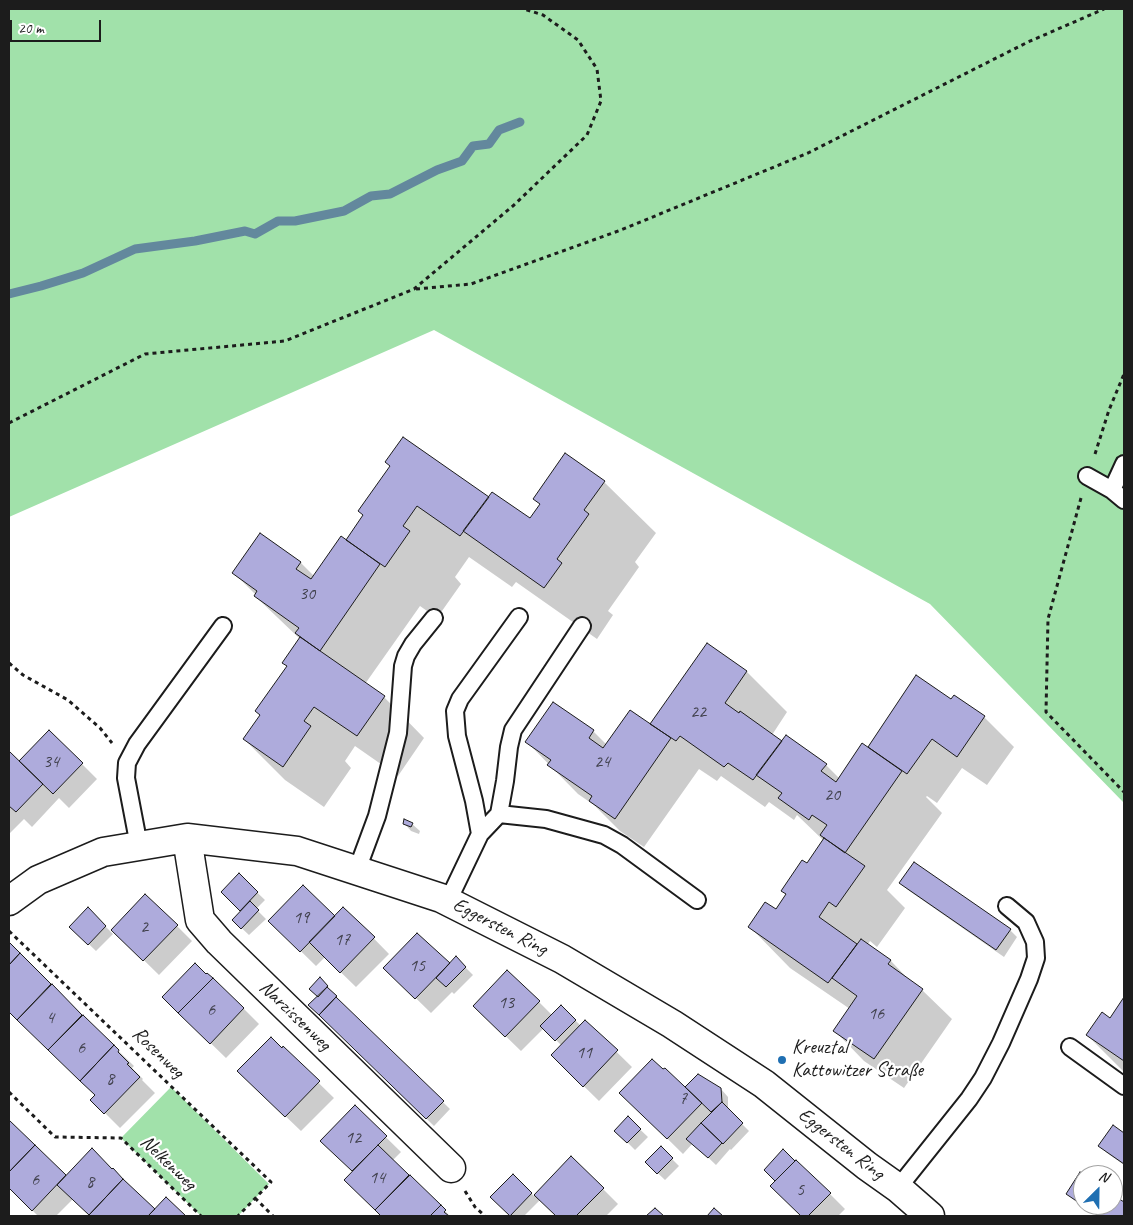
<!DOCTYPE html>
<meta charset="utf-8">
<style>
body{margin:0}
#map{position:relative;width:1133px;height:1225px;overflow:hidden;background:#fff;font-family:Caveat,sans-serif}
canvas{display:block}
.frame{position:absolute;inset:0;border:10px solid #1c1c1c;pointer-events:none}
.north{position:absolute;left:1073px;top:1165px;width:50px;height:50px;box-sizing:border-box;background:#fff;border:1px solid #a4a4a4;border-radius:50%;rotate:23deg;font-size:14px;font-weight:700;line-height:20px;text-align:center;color:#1c1c1c}
.north::after{content:'';display:block;margin:auto;width:18px;height:22px;background:#1f6fb2;clip-path:polygon(50% 0,100% 100%,50% 72%,0 100%)}
.scale{position:absolute;left:10px;top:20px;width:91px;height:22px;box-sizing:border-box;border:2px solid #1c1c1c;border-top:0;padding-left:6px;font-size:15px;line-height:18px;white-space:nowrap;color:#1c1c1c;-webkit-text-stroke:4px #fff;paint-order:stroke}
</style>
<div id="map">
<canvas width="1133" height="1225"></canvas>
<div class="frame"></div>
<div class="north">N</div>
<div class="scale">20 m</div>
</div>
<script>
const context = document.querySelector('canvas').getContext('2d');
context.lineJoin = 'round';
function fill(path, color) { context.fillStyle = color; context.fill(path, 'evenodd'); }
const toPath = rows => new Path2D(rows.map(r => 'M' + r).join(''));
function trace(path, color, width, dash) { context.strokeStyle = color; context.lineWidth = width; context.lineCap = dash ? 'butt' : 'round'; context.setLineDash(dash || []); context.stroke(path); }
function write(font, color, halo, rows, align = 'center') {
  context.font = font + ' Caveat,sans-serif'; context.lineWidth = 4.5; context.setLineDash([]); context.textBaseline = 'middle'; context.strokeStyle = halo; context.fillStyle = color; for (const [text, x, y, turn = 0] of rows) {
    context.save(); context.translate(x, y); context.rotate((+turn || 0) * Math.PI / 180); context.textAlign = isNaN(turn) ? turn : align; if (halo) context.strokeText(text, 0, 0); context.fillText(text, 0, 0); context.restore();
  }
}
fill(toPath([
 [9,9,1124,9,1124,803,930,604,434,330,9,517],
 [171,1087,269,1184,238,1216,201,1216,121,1138]
]), '#a1e1aa');
fill(toPath([
 [604,482,656,533,635,562,639,567,608,611,613,615,597,639,516,582,512,587,469,557,455,577,461,584,437,618,420,606,365,684,384,697,424,738,398,776,355,746,345,761,351,768,324,807,285,780,244,739,261,715,288,667,283,663,300,639,255,596,256,595,234,573,261,535,301,563,314,576,346,542,364,516,360,511,489,499,530,520,541,505,534,499],
 [707,645,747,672,787,712,772,735,782,742,826,765,840,779,868,749,917,677,952,701,955,697,984,717,1014,747,987,785,962,768,937,803,927,796,926,797,942,813,887,890,905,908,877,947,870,941,868,944,891,961,912,983,922,990,952,1019,904,1088,864,1061,835,1031,850,1009,790,968,750,927,776,911,787,895,782,891,807,865,824,841,797,815,794,820,769,802,765,807,721,776,717,781,699,769,644,847,620,831,594,805,578,794,527,742,593,731,607,745,650,726],
 [9,753,19,762,82,764,97,779,69,808,59,798,32,827,24,819,9,834],
 [404,823,412,824,420,831,419,834,411,831],
 [239,875,265,900,256,909,266,919,249,935,233,920,242,911,222,892],
 [901,883,1010,930,1017,937,1004,957,908,890],
 [344,908,389,954,356,987,325,957,316,966,270,921,335,917],
 [88,909,113,934,96,951,71,927],
 [177,926,192,941,159,975,113,930],
 [9,944,134,1066,132,1068,143,1079,142,1080,155,1093,120,1128,92,1100,96,1096,9,1011],
 [456,958,473,975,454,994,452,992,431,1013,385,968,450,965],
 [327,986,343,1005,450,1109,434,1126,310,1005],
 [163,997,243,1008,259,1024,226,1058],
 [1124,999,1124,1072,1087,1035,1110,1019],
 [539,1002,553,1016,561,1006,581,1026,585,1021,632,1067,599,1101,552,1055,562,1046,544,1028,521,1051,490,1021],
 [283,1048,334,1098,301,1131,254,1086],
 [663,1071,685,1089,721,1089,728,1097,728,1110,749,1131,731,1150,730,1149,716,1165,693,1143,683,1154,621,1093],
 [355,1107,401,1152,393,1160,450,1216,382,1216,345,1180,354,1172,337,1156],
 [628,1118,648,1137,635,1150,616,1131],
 [9,1121,66,1177,155,1211,166,1199,184,1216,91,1216,73,1199,56,1216,38,1216,9,1187],
 [1113,1126,1124,1134,1124,1165,1107,1153,1100,1146],
 [661,1148,679,1166,665,1180,646,1162],
 [571,1157,618,1204,606,1216,557,1216,540,1200,524,1216,512,1216,492,1197,513,1176,534,1196],
 [1083,1176,1083,1205,1113,1205,1113,1196,1124,1204,1124,1216,1098,1216,1075,1201,1068,1193],
 [772,1186,830,1194,845,1209,838,1216,802,1216]
]), '#0003');
trace(toPath([
 [9,294,41,286,83,273,135,249,195,241,245,231,255,234,278,221,295,221,344,211,371,196,390,194,437,170,462,161,473,146,489,144,499,130,520,122]
]), '#63889d', 9);
const building = toPath([
 [403,437,489,497,460,536,417,506,403,526,410,531,385,567,346,540,363,515,358,511,390,466,385,462,403,437],
 [565,453,605,481,584,510,589,514,557,559,562,563,544,588,463,531,492,492,530,518,540,504,533,499,565,453],
 [260,533,301,562,296,569,311,579,341,536,380,564,320,651,295,633,299,628,254,596,257,591,232,573,260,533],
 [300,637,385,696,357,736,314,707,304,721,311,726,283,767,243,739,260,715,255,711,287,666,282,663,300,637],
 [707,643,747,671,725,703,739,713,740,711,782,741,753,780,728,763,724,767,680,736,676,741,650,724,707,643],
 [916,675,951,699,954,695,985,716,957,757,932,739,907,774,868,747,916,675],
 [553,702,594,730,589,738,603,748,630,710,671,738,615,819,589,801,592,796,547,765,551,760,525,742,553,702],
 [49,730,83,763,53,794,19,761,49,730],
 [786,735,827,764,821,771,836,782,862,743,902,771,845,853,820,835,827,825,812,815,809,820,778,798,782,793,756,775,786,735],
 [9,751,43,784,16,812,9,806,9,751],
 [404,819,413,823,411,827,403,824,404,819],
 [824,838,865,866,836,907,829,902,819,917,857,944,828,983,748,927,765,902,776,909,786,894,781,891,802,860,807,863,824,838],
 [914,862,1011,929,996,950,899,883,914,862],
 [239,873,258,892,240,911,221,892,239,873],
 [303,885,335,916,300,952,268,921,303,885],
 [145,894,178,925,143,961,111,930,145,894],
 [250,901,259,910,241,929,232,920,250,901],
 [88,907,106,926,88,945,69,927,88,907],
 [343,907,375,937,340,973,309,942,343,907],
 [417,933,450,963,415,999,383,968,417,933],
 [861,939,891,960,888,964,923,989,874,1059,833,1031,857,996,832,978,861,939],
 [9,942,20,953,9,965,9,942],
 [20,953,51,984,17,1020,9,1012,9,965,20,953],
 [456,956,466,967,446,987,436,978,456,956],
 [195,963,206,974,207,973,213,978,178,1013,162,997,195,963],
 [507,970,540,1001,505,1037,473,1006,507,970],
 [320,977,328,986,318,997,309,989,320,977],
 [213,978,244,1008,210,1044,178,1013,213,978],
 [52,984,82,1015,48,1050,17,1020,52,984],
 [327,987,337,996,319,1015,308,1005,327,987],
 [336,997,444,1101,426,1119,319,1015,336,997],
 [1124,997,1124,1061,1086,1035,1102,1012,1110,1018,1124,997],
 [561,1005,576,1020,555,1041,540,1026,561,1005],
 [83,1015,114,1045,80,1081,48,1050,83,1015],
 [585,1020,618,1050,583,1087,551,1055,585,1020],
 [271,1037,282,1048,283,1046,320,1081,285,1117,237,1071,271,1037],
 [114,1045,119,1050,118,1052,129,1063,127,1064,140,1077,104,1114,90,1100,95,1095,80,1081,114,1045],
 [652,1059,663,1069,665,1068,702,1103,667,1139,619,1093,652,1059],
 [698,1074,721,1088,722,1102,711,1112,685,1087,698,1074],
 [722,1102,743,1123,723,1144,701,1123,722,1102],
 [355,1105,387,1136,352,1171,320,1141,355,1105],
 [628,1116,641,1129,627,1143,614,1131,628,1116],
 [9,1120,35,1145,9,1172,9,1120],
 [701,1123,722,1143,708,1158,686,1139,701,1123],
 [1113,1125,1124,1133,1124,1164,1098,1146,1113,1125],
 [35,1145,66,1175,32,1211,9,1188,9,1172,35,1145],
 [378,1145,409,1175,375,1210,344,1180,378,1145],
 [661,1146,673,1158,657,1174,645,1162,661,1146],
 [92,1148,112,1169,113,1168,123,1179,89,1215,57,1185,92,1148],
 [783,1149,795,1161,775,1181,764,1170,783,1149],
 [571,1156,604,1188,576,1216,556,1216,534,1195,571,1156],
 [796,1160,831,1193,808,1216,801,1216,770,1186,796,1160],
 [1080,1172,1084,1175,1083,1175,1083,1205,1113,1205,1113,1195,1124,1202,1124,1216,1099,1216,1066,1194,1080,1172],
 [513,1174,532,1193,510,1216,490,1197,513,1174],
 [410,1175,441,1205,430,1216,381,1216,375,1210,410,1175],
 [123,1179,155,1209,148,1216,91,1216,89,1215,123,1179],
 [166,1197,186,1216,148,1216,166,1197],
 [441,1205,446,1210,444,1212,449,1216,430,1216,441,1205],
 [655,1208,664,1216,646,1216,655,1208],
 [714,1208,723,1216,707,1216,714,1208]
]);
fill(building, '#aeabdc');
trace(building, '#1c1c1c', 1);
const service = toPath([
 [1124,464,1112,490,1124,500],
 [1087,476,1112,490],
 [499,814,546,819,604,835,622,845,697,900],
 [480,834,499,814,505,781,509,747,513,730,582,626],
 [139,846,126,778,127,763,137,744,223,626],
 [357,870,377,816,398,733,403,666,406,656,413,644,434,618],
 [448,901,480,834,474,801,457,736,455,711,460,699,519,617],
 [1070,1047,1124,1086],
 [898,1188,969,1099,983,1078,1001,1043,1029,979,1036,958,1035,942,1026,922,1007,906]
]);
const minor = toPath([
 [187,838,200,920,219,942,451,1168],
 [9,901,38,880,103,852,187,838,297,851,441,898,562,959,672,1024,764,1084,867,1166,898,1188,930,1216]
]);
trace(service, '#1c1c1c', 20);
trace(minor, '#1c1c1c', 31);
trace(toPath([
 [416,289,471,284,621,230,808,153,1028,42,1104,9],
 [9,423,145,354,285,341,414,289,514,205,587,135,601,101,597,69,578,40,543,15,524,9],
 [1095,454,1109,410,1124,374],
 [1081,498,1048,619,1046,712,1124,792],
 [9,663,23,675,68,700,100,728,112,743],
 [9,931,271,1182,238,1216],
 [9,1092,55,1137,121,1138,201,1216],
 [465,1191,475,1207,485,1216],
 [255,1198,273,1216]
]), '#1c1c1c', 3, [4, 4]);
trace(service, '#fff', 16);
trace(minor, '#fff', 28);
for (const [x, y, r, color] of [
 [782,1060,5,"#1f6fb2"]
]) { const dot = new Path2D(); dot.arc(x, y, r, 0, 2 * Math.PI); context.fillStyle = color; context.fill(dot); trace(dot, '#fff', 2); }
write('18px', '#40404c', null, [
 ["30",307,594],
 ["22",698,712],
 ["34",51,762],
 ["24",602,762],
 ["20",832,795],
 ["19",301,918],
 ["2",144,927],
 ["17",342,940],
 ["15",417,966],
 ["13",506,1003],
 ["6",211,1010],
 ["16",876,1014],
 ["4",50,1018],
 ["6",81,1048],
 ["11",584,1053],
 ["8",110,1079],
 ["7",683,1099],
 ["12",353,1138],
 ["14",377,1178],
 ["6",35,1180],
 ["8",90,1182],
 ["5",800,1190]
]);
write('20px', '#1c1c1c', '#fff', [
 ["Eggersten Ring",500,927,27],
 ["Narzissenweg",295,1016,44],
 ["Rosenweg",158,1053,44],
 ["Eggersten Ring",841,1144,38],
 ["Nelkenweg",168,1163,44]
]);
write('20px', '#1c1c1c', '#fff', [
 ["Kreuztal",792,1048],
 ["Kattowitzer Straße",792,1071]
], 'left');
</script>
